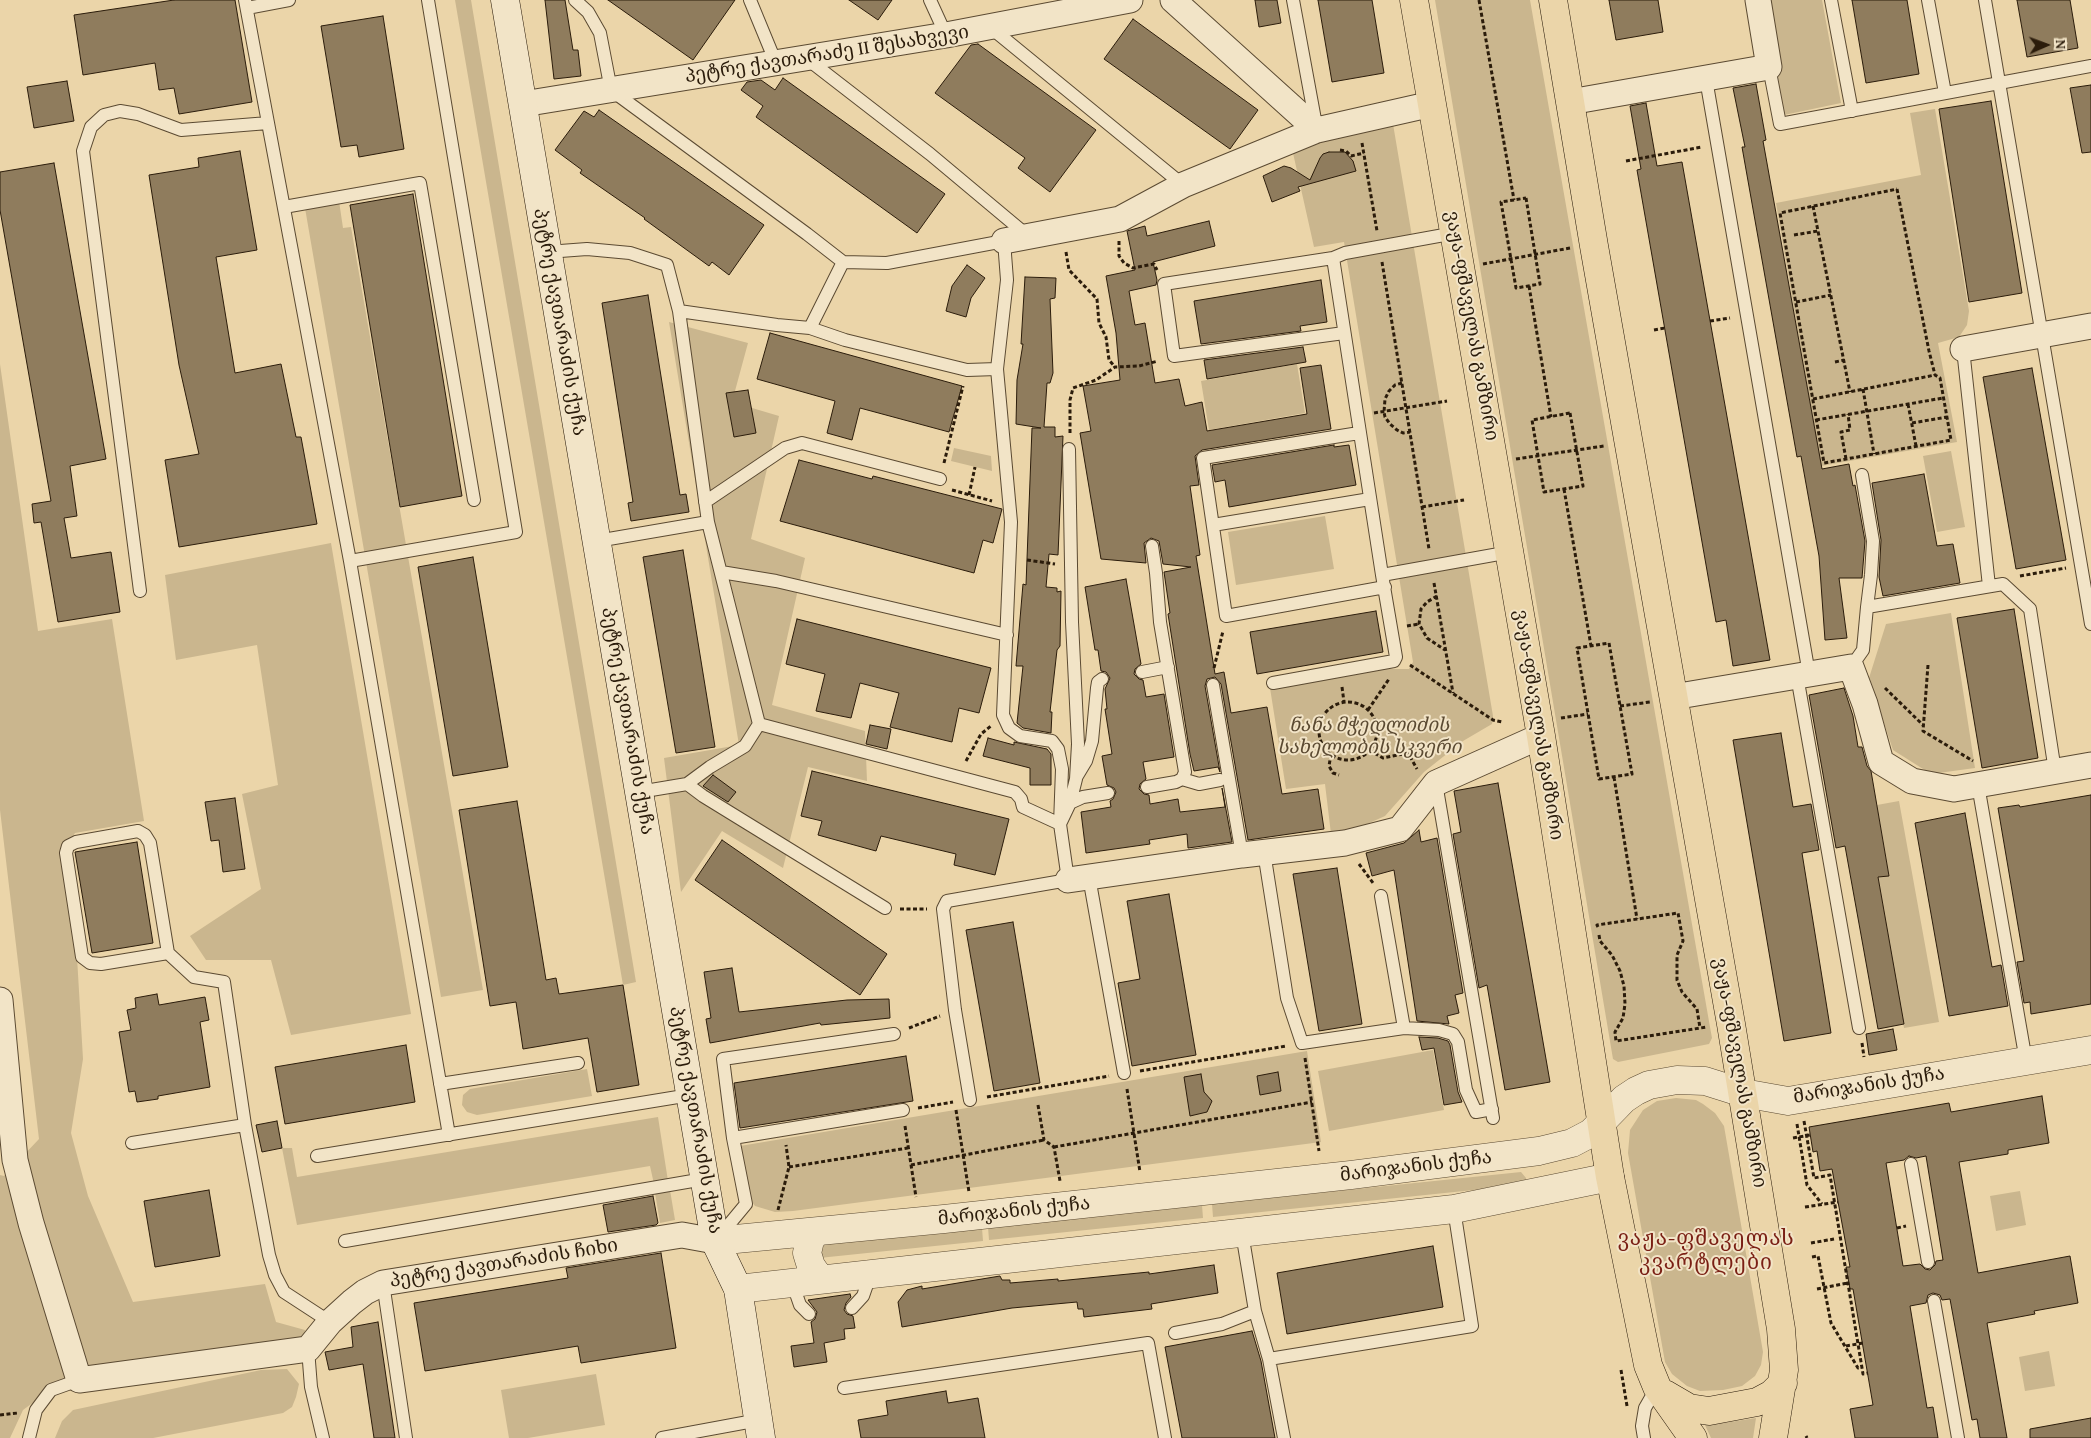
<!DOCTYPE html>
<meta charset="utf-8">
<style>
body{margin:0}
#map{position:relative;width:2091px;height:1438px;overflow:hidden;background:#ebd5a9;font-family:"Gentium Book Plus",serif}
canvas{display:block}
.north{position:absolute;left:2021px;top:20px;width:50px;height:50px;-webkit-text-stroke:4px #f2e4c7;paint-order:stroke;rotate:88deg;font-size:14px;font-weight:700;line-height:20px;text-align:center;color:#2b1c0b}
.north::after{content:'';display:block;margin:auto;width:18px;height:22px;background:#2b1c0b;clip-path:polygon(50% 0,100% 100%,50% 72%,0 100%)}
</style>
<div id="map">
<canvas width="2091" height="1438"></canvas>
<div class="north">N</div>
</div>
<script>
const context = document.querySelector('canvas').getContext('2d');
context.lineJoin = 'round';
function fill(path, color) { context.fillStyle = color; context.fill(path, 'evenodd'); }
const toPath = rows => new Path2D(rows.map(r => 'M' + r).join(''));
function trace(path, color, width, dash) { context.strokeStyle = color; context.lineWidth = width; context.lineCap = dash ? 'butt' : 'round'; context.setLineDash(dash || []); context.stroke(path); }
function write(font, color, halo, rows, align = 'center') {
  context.font = font + ' "Gentium Book Plus","Noto Serif Georgian",serif'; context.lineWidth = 4; context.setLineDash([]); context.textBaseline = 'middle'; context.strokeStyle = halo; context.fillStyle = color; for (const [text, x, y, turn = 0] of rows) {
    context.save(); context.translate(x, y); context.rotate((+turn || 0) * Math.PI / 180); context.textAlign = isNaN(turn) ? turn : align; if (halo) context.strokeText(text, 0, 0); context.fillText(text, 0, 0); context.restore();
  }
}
fill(toPath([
 [455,0,471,0,636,982,623,985],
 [1435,0,1530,0,1710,1027,1712,1038,1709,1044,1618,1062,1613,1059],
 [1763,0,1822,0,1841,103,1784,115],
 [1935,109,1969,311,1967,325,1959,337,1938,343,1957,442,1821,466,1776,203,1921,175,1910,113],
 [1393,124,1493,716,1492,724,1463,741,1424,772,1385,816,1358,828,1331,834,1325,784,1286,789,1270,688,1379,669,1409,669,1413,662,1344,242,1314,247,1293,153,1344,133],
 [339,201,343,228,351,227,483,990,441,997,305,208],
 [669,322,748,343,732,402,779,416,751,539,805,558,772,705,865,731,867,781,808,767,783,868,722,831,681,892,664,758,739,745],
 [0,364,38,631,112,619,144,821,75,833,62,854,77,957,83,1059,71,1133,88,1196,133,1302,265,1284,276,1322,305,1330,304,1340,61,1382,23,1410,10,1438,0,1438,0,1175,4,1176,39,1139,0,810],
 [1297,364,1305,413,1209,430,1201,381],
 [954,448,991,456,992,471,951,461],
 [1951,451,1965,527,1937,532,1923,456],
 [1325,516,1334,569,1236,585,1228,532],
 [331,543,411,1014,291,1035,271,960,206,960,190,936,261,889,242,794,278,785,257,645,176,660,165,575],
 [1951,613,1975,768,1931,774,1893,750,1869,678,1886,624],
 [1899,801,1939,1022,1904,1028,1878,877,1889,875,1877,805],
 [1433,1050,1444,1110,1329,1131,1318,1071],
 [1307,1051,1321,1142,793,1211,775,1212,755,1206,750,1199,740,1146],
 [587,1069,592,1096,477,1115,467,1112,462,1105,463,1095,470,1089],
 [1676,1098,1696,1100,1703,1104,1715,1113,1724,1126,1763,1352,1761,1365,1755,1376,1742,1386,1723,1390,1700,1391,1687,1386,1672,1374,1665,1362,1628,1153,1630,1130,1643,1110,1657,1101],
 [658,1117,668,1181,654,1184,650,1166,297,1225,282,1148,292,1148,297,1177],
 [1521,1172,1526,1178,1526,1181,1522,1185,1213,1217,1212,1204],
 [670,1190,675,1220,660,1223,655,1193],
 [2020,1191,2026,1225,1996,1231,1990,1196],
 [1202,1205,1203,1218,989,1240,988,1227],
 [982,1228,983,1241,819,1258,821,1245],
 [2049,1351,2055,1386,2025,1391,2019,1357],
 [287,1369,299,1384,296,1397,292,1407,283,1413,153,1438,55,1438,62,1421,73,1410,261,1370],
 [596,1374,605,1425,528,1438,509,1438,501,1390],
 [1756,1418,1753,1438,1711,1438,1704,1423,1723,1423]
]), '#cab68e');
const building = toPath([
 [174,0,235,0,252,102,179,114,174,88,159,90,155,63,83,75,74,15,174,0],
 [545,0,565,0,573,50,578,50,581,76,554,79,545,0],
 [608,0,735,0,693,60,608,0],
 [849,0,892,0,878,20,849,0],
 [1255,0,1277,0,1281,23,1259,27,1255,0],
 [1318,0,1372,0,1384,73,1332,82,1318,0],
 [1609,0,1658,0,1663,32,1616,40,1609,0],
 [1852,0,1907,0,1919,74,1866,83,1852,0],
 [2017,0,2070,0,2078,48,2027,57,2017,0],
 [383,16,404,149,359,157,357,145,341,147,321,26,383,16],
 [1133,19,1258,110,1230,149,1104,59,1133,19],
 [978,44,1096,130,1050,192,1018,168,1025,158,935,93,971,45,978,44],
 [783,78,945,194,917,233,756,117,763,106,741,90,747,82,761,80,775,90,783,78],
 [67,81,74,121,34,128,27,87,67,81],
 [1756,84,1766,140,1763,141,1822,469,1849,464,1853,486,1855,485,1865,541,1862,578,1839,578,1847,638,1825,640,1819,556,1801,456,1797,457,1742,147,1745,147,1733,88,1756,84],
 [2091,85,2091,152,2082,153,2070,88,2091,85],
 [1991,101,2022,293,1969,302,1939,109,1991,101],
 [1646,103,1657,166,1682,162,1770,660,1733,666,1726,620,1716,622,1637,170,1641,169,1630,106,1646,103],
 [599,110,764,225,729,275,712,262,709,266,644,219,645,218,580,173,582,170,555,150,584,111,594,117,599,110],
 [240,151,257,250,216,257,235,373,281,364,296,437,301,437,317,524,179,547,165,460,199,454,179,365,149,175,199,167,198,158,240,151],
 [1329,152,1345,152,1353,161,1356,171,1298,187,1300,191,1272,202,1263,176,1284,166,1291,168,1310,180,1320,158,1323,154,1329,152],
 [54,163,106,459,70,466,77,516,64,518,71,558,111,552,120,612,58,622,41,522,34,523,32,504,51,501,0,210,0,172,54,163],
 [413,194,462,496,400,507,350,205,413,194],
 [1209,221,1215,246,1153,262,1157,280,1156,285,1129,291,1135,325,1145,323,1155,383,1179,379,1185,406,1202,402,1207,431,1307,414,1300,368,1321,365,1331,429,1202,450,1195,456,1199,485,1190,486,1200,555,1196,556,1215,674,1224,672,1231,713,1267,707,1282,794,1318,789,1324,829,1248,840,1221,684,1215,677,1207,679,1205,686,1220,772,1218,767,1194,771,1190,754,1168,614,1170,613,1164,572,1191,567,1163,564,1159,541,1151,538,1144,543,1146,563,1101,559,1080,433,1091,431,1083,386,1120,380,1116,333,1106,276,1135,270,1127,231,1145,226,1147,236,1209,221],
 [967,265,985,278,971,298,966,317,946,311,952,286,967,265],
 [1025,277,1056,278,1055,298,1050,299,1053,373,1050,383,1047,383,1044,427,1055,427,1055,437,1063,436,1058,555,1049,554,1046,587,1057,588,1057,592,1061,591,1060,646,1057,650,1050,712,1052,712,1051,733,1023,728,1017,723,1023,666,1016,666,1023,584,1026,585,1032,428,1041,428,1016,424,1017,380,1023,344,1021,344,1025,277],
 [1321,280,1327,322,1300,326,1301,331,1201,344,1194,301,1321,280],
 [648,295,680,495,686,494,689,512,631,521,628,503,633,502,602,303,648,295],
 [770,333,962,386,949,432,860,408,852,440,827,433,835,401,757,379,770,333],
 [1303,347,1306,362,1207,379,1204,360,1303,347],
 [2032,368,2066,560,2016,569,1983,377,2032,368],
 [748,390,756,433,734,437,726,393,748,390],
 [1334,445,1334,447,1349,445,1356,485,1229,507,1225,480,1215,482,1212,465,1334,445],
 [799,460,872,479,873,476,1002,509,993,543,983,540,974,573,780,521,799,460],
 [1924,474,1937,546,1953,544,1960,583,1883,596,1879,577,1881,540,1872,483,1924,474],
 [683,550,715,747,676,753,643,557,683,550],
 [473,557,508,767,453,776,418,567,473,557],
 [1126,579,1141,664,1135,669,1134,674,1139,679,1143,680,1146,697,1164,694,1174,757,1143,762,1146,779,1140,784,1139,789,1144,794,1149,795,1150,804,1178,799,1180,812,1225,807,1222,788,1232,842,1188,848,1187,834,1149,840,1150,844,1086,853,1081,812,1111,807,1110,801,1113,799,1116,792,1114,788,1107,785,1102,756,1112,754,1105,709,1107,709,1105,689,1110,678,1106,672,1101,671,1098,650,1095,650,1085,587,1126,579],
 [2014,609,2038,758,1982,768,1957,618,2014,609],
 [1376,611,1383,652,1257,674,1250,632,1376,611],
 [797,619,991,668,979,713,959,708,952,742,890,727,899,693,860,683,851,718,816,711,825,674,786,664,797,619],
 [1844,688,1853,716,1858,747,1862,747,1867,766,1871,771,1889,876,1878,877,1904,1024,1878,1029,1845,846,1836,848,1809,695,1844,688],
 [870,725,891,729,887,749,866,744,870,725],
 [1781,733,1793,807,1811,804,1819,850,1802,853,1831,1033,1784,1041,1733,740,1781,733],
 [988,738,1014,745,1014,742,1047,749,1051,754,1051,785,1030,785,1030,768,983,756,988,738],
 [812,771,1009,819,995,875,954,865,956,854,881,836,876,851,818,835,822,821,801,816,812,771],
 [713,775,736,792,728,802,703,786,713,775],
 [1498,783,1550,1082,1505,1090,1487,985,1479,988,1453,834,1461,832,1454,791,1498,783],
 [2091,795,2091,1004,2031,1014,2030,1002,2024,1003,2017,962,2024,961,1998,808,2019,805,2020,807,2091,795],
 [235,798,245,869,223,872,219,840,211,841,205,802,235,798],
 [517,801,546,980,556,978,559,994,623,985,639,1085,597,1092,588,1038,523,1049,516,1002,490,1006,459,810,517,801],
 [1965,813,1992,967,2001,965,2008,1006,1949,1016,1915,823,1965,813],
 [1419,830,1421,842,1437,838,1463,993,1455,995,1459,1013,1447,1016,1449,1024,1417,1021,1394,870,1372,876,1366,853,1404,843,1419,830],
 [722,840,887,954,860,995,695,880,722,840],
 [137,842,153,943,92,953,75,852,137,842],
 [1337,868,1362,1024,1319,1031,1293,874,1337,868],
 [1169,894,1196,1055,1132,1066,1118,983,1140,979,1127,901,1169,894],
 [1013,922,1040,1083,994,1091,966,930,1013,922],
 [732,968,739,1012,847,1000,889,999,890,1018,821,1025,820,1023,710,1043,706,1019,711,1018,704,972,732,968],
 [157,994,159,1005,205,997,209,1020,200,1022,210,1087,158,1096,158,1099,137,1102,135,1091,129,1092,119,1032,131,1030,127,1010,136,1008,135,998,157,994],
 [1893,1029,1897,1050,1869,1055,1866,1034,1893,1029],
 [1419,1037,1438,1038,1448,1041,1450,1045,1458,1092,1462,1102,1444,1105,1434,1048,1422,1050,1419,1037],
 [406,1045,415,1102,285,1124,275,1067,406,1045],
 [906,1056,913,1101,740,1128,734,1083,906,1056],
 [1278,1072,1281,1091,1260,1095,1257,1076,1278,1072],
 [1201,1074,1204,1092,1212,1101,1207,1112,1190,1116,1184,1077,1201,1074],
 [2042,1096,2049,1143,2008,1150,2008,1154,1959,1162,1978,1273,2070,1256,2078,1303,2034,1311,2035,1314,1987,1323,2007,1438,1980,1438,1977,1419,1972,1420,1950,1299,1942,1300,1940,1295,1933,1293,1928,1295,1926,1303,1910,1306,1927,1408,1933,1407,1938,1438,1855,1438,1850,1409,1873,1405,1853,1289,1850,1289,1846,1267,1850,1267,1832,1169,1820,1171,1817,1151,1813,1152,1809,1127,1949,1103,1951,1112,2042,1096],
 [1909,1156,1916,1158,1926,1156,1943,1260,1936,1261,1935,1265,1930,1270,1925,1269,1920,1264,1903,1266,1886,1163,1904,1160,1909,1156],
 [277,1121,282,1148,262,1152,256,1125,277,1121],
 [209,1190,220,1256,155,1267,144,1201,209,1190],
 [653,1196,658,1223,656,1225,608,1232,603,1205,653,1196],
 [1433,1246,1443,1307,1287,1334,1277,1273,1433,1246],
 [661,1253,676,1348,581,1363,578,1346,425,1371,414,1303,568,1278,566,1268,661,1253],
 [1214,1265,1218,1293,1151,1304,1152,1309,1084,1317,1083,1309,1078,1309,1077,1302,1012,1308,902,1327,898,1302,907,1290,922,1286,922,1289,1000,1276,1002,1280,1010,1280,1010,1283,1058,1279,1058,1281,1149,1272,1149,1274,1214,1265],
 [850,1294,851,1297,846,1303,844,1310,847,1314,853,1316,855,1328,844,1329,845,1339,824,1343,827,1362,794,1367,791,1346,814,1343,811,1322,815,1319,817,1312,808,1300,850,1294],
 [378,1322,395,1438,374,1438,363,1364,329,1370,325,1352,353,1347,351,1327,378,1322],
 [1252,1331,1261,1361,1275,1438,1182,1438,1165,1347,1252,1331],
 [946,1391,948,1403,978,1398,985,1438,861,1438,858,1420,888,1415,886,1401,946,1391],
 [2091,1418,2091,1438,2030,1438,2030,1429,2091,1418]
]);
fill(building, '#8f7c5d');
trace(building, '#2b1c0b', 1);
const service = toPath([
 [245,0,350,561,449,1135],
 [575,0,588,12,600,33,611,90,807,234,843,262,887,263,1004,241,1007,280,997,369,1011,522,1003,715,1009,728,1020,736,1052,741,1058,749,1062,769,1060,824,1068,880,947,901,943,909,955,1010,970,1100],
 [750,0,776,63],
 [930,0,946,35],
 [1293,0,1316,125],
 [1831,0,1852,111],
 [1928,0,1945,93],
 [1985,0,2091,624],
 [247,8,289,0],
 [990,27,1183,185],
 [806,58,930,154,1028,236],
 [1769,67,1780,124,2091,66],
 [1706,79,1809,674],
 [284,207,420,183,474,500],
 [547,252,587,249,630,253,667,265,679,311,708,522,759,724,745,746,710,767,687,784,703,796,885,908],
 [1333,258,1382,575],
 [679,311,777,325,810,328,845,340,967,370,997,369],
 [810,328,843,262],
 [1344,333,1174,356,1164,284,1333,258,1345,253,1455,233],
 [1963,349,1989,586],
 [1359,433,1203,458,1226,616,1385,587],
 [1862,475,1873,541,1871,575,1867,607],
 [705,502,785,448,802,443,940,479],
 [1213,525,1370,499],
 [597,541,708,522],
 [350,561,516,532,428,0],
 [721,572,776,581,1007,635],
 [140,591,83,151,91,127,104,115,120,111,138,114,181,130,268,123],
 [1851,667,1863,650,1867,607,2003,584,2030,609,2055,771],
 [1142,672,1168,667],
 [1797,676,1859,1028],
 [1273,683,1394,661,1396,657,1382,575,1510,552],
 [1213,685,1242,855],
 [759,724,1015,792,1021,799,1023,807,1060,824,1070,803,1076,779,1078,744,1072,622,1069,449],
 [1077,776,1086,761,1092,741,1097,688,1098,682,1102,679],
 [1182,779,1199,784,1220,780],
 [1436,783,1493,1118],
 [1978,785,2026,1061],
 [1147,787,1176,782,1182,779,1185,772,1160,622,1156,573,1152,546],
 [639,792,687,784],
 [1070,803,1083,797,1108,793],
 [138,831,145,835,150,843,168,953,101,964,90,963,82,957,66,853,68,846,76,842,138,831],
 [1264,852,1287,998,1302,1043,1404,1028,1439,1030,1453,1034,1458,1042,1466,1090,1476,1112,1492,1109],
 [1089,877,1124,1073],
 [1381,896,1404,1028],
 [440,1084,578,1063],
 [245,1125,269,1255,275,1275,284,1292,330,1322],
 [733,1138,903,1110],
 [132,1143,245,1125,224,982,194,977,168,953],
 [317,1156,690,1095],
 [1911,1164,1928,1262],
 [1242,1233,1255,1311,1269,1359,1284,1438],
 [717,1239,746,1204,733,1138,723,1059,894,1034],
 [345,1241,704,1179],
 [792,1282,800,1305,809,1314],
 [383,1283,406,1438],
 [1934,1301,1958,1438],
 [852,1308,863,1296,871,1273],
 [1175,1333,1222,1324,1255,1311],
 [308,1349,311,1387,323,1438],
 [1269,1359,1472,1326,1454,1209],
 [844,1388,1148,1343,1165,1438],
 [29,1438,36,1410,51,1390,79,1380],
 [662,1438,759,1420],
 [1644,1438,1642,1426,1645,1408,1657,1387]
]);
const minor = toPath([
 [1173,0,1317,130],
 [1570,102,1769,67,1758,0],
 [523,104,946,35,1130,0],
 [1004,241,1120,219,1183,185,1317,130,1432,104],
 [1963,349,2091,326],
 [1673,697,1851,667,1865,704,1881,762,1912,781,1954,789,2091,765],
 [1068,880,1242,855,1345,843,1400,829,1436,783,1541,736],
 [0,1000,15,1160,31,1223,79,1380,308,1349,330,1322,352,1302,365,1292,383,1283,682,1235,715,1241]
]);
const tertiary = toPath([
 [816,1232,810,1240,807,1253,811,1266,820,1279],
 [715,1241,944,1219,1351,1175,1539,1151,1572,1143,1591,1133,1624,1099,1636,1091,1649,1085,1677,1080,1705,1081,1743,1093,1788,1101,2091,1050],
 [738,1289,1454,1209,1610,1177]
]);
const secondary = toPath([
 [505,0,715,1241,738,1289,761,1438]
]);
const primary = toPath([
 [1414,0,1541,736,1610,1177,1648,1365,1657,1387,1693,1438],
 [1553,0,1594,246,1731,1024,1781,1329,1784,1370,1773,1438],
 [1665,1394,1689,1408,1709,1411,1757,1402,1772,1394,1783,1383]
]);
trace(service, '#5b4a32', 14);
trace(minor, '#5b4a32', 27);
trace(tertiary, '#5b4a32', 29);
trace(secondary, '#2b1c0b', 29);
trace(primary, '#2b1c0b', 29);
trace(toPath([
 [1479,0,1514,200],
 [1362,143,1377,231],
 [1340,150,1346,151,1351,156,1364,153],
 [1626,161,1702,147],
 [1897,189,1929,351,1935,375,1940,378,1951,440,1824,463,1780,213,1897,189],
 [1526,198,1540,284,1516,288,1501,202,1526,198],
 [1813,206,1850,392],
 [1794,235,1818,231],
 [1119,241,1119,256,1124,263,1133,268,1154,264,1157,270],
 [1066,252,1069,270,1097,299,1099,323,1106,337,1109,360,1115,367],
 [1382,262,1429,549],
 [1483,264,1570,248],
 [1529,286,1551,417],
 [1796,302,1831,295],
 [1710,321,1730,318],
 [1654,330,1665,328],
 [1835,362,1844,360],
 [1402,383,1395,385,1389,391,1385,399,1384,412,1385,417,1390,424,1397,430,1403,433,1410,432],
 [1863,389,1874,454],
 [1813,399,1935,375],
 [1908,404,1916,446],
 [1374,413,1447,401],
 [1570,413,1583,486,1544,492,1532,420,1570,413],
 [1816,420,1943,398],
 [1912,423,1947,417],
 [1070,433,1070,400,1073,388,1096,380,1115,367,1139,366,1158,361],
 [1516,459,1604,446],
 [1846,459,1841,432,1850,430,1848,414],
 [944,463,963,386],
 [1564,489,1591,646],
 [952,490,992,501],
 [969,495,975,467],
 [1422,507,1464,500],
 [1027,560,1055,564],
 [2020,576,2066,568],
 [1434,583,1453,693],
 [1437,596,1427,602,1421,609,1419,624,1427,638,1445,650],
 [1407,626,1419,624],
 [1609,643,1632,774,1599,779,1577,648,1609,643],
 [1410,665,1493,720,1502,722],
 [1928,665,1923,731,1973,761],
 [1214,668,1223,631],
 [1342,687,1344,702],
 [1885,688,1923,725],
 '1319 731a29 29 0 1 1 58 0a29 29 0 1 1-58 0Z',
 [1620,706,1650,702],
 [1368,710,1389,679],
 [1561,718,1588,714],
 [1369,750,1383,758,1408,753,1417,769],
 [1331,754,1329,766,1333,773,1339,775],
 [966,761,981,734,991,726],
 [1614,777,1637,919],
 [1359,864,1373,883],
 [900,909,927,909],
 [1598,927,1597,925,1678,913,1683,941,1677,955,1677,980,1682,992,1697,1009,1700,1028],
 [1599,935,1600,941,1612,955,1620,971,1624,986,1625,1004,1623,1018,1615,1032,1616,1041,1707,1027],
 [909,1028,940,1016],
 [1862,1043,1864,1057],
 [1305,1058,1319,1151],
 [1140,1071,1286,1046],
 [1127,1089,1140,1172],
 [987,1097,1109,1076],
 [1038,1105,1044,1140,1054,1147,1060,1181],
 [918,1108,953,1102],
 [956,1110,969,1192],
 [1804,1121,1814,1178,1830,1175,1863,1374,1868,1373],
 [1797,1124,1807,1185,1822,1204],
 [905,1126,916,1197],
 [1793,1138,1810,1135],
 [1054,1147,1312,1102],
 [911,1165,1044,1140],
 [789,1167,908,1148],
 [1805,1207,1838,1202],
 [778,1210,789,1167,786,1145],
 [1897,1228,1906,1226],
 [1811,1243,1834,1239],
 [1812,1257,1818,1256,1831,1323,1858,1368,1862,1367],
 [1817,1289,1848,1283],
 [1846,1346,1863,1343],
 [1621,1370,1627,1406],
 [0,1415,18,1413],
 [1806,1436,1807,1438]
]), '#2b1c0b', 3, [4, 2.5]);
trace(service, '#f2e4c7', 12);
trace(minor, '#f2e4c7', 25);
trace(tertiary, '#f2e4c7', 28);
trace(secondary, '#f2e4c7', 28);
trace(primary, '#ebd5a9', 28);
write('19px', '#2b1c0b', '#f2e4c7', [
 ["პეტრე ქავთარაძე II შესახვევი",827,55,-9],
 ["პეტრე ქავთარაძის ქუჩა",559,322,80],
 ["ვაჟა-ფშაველას გამზირი",1471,326,80],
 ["პეტრე ქავთარაძის ქუჩა",627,721,80],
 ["ვაჟა-ფშაველას გამზირი",1538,725,81],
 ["ვაჟა-ფშაველას გამზირი",1739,1073,80],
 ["მარიჯანის ქუჩა",1869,1086,-9],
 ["პეტრე ქავთარაძის ქუჩა",695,1120,80],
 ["მარიჯანის ქუჩა",1416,1167,-7],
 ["მარიჯანის ქუჩა",1014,1212,-6],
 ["პეტრე ქავთარაძის ჩიხი",504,1264,-9]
]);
write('italic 19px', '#5b4a32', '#f2e4c7', [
 ["ნანა მჭედლიძის",1369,726],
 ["სახელობის სკვერი",1369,748]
]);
context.letterSpacing = '1px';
write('21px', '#7a1f14', '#f2e4c7', [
 ["ვაჟა-ფშაველას",1706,1240],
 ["კვარტლები",1706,1264]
]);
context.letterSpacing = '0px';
</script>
